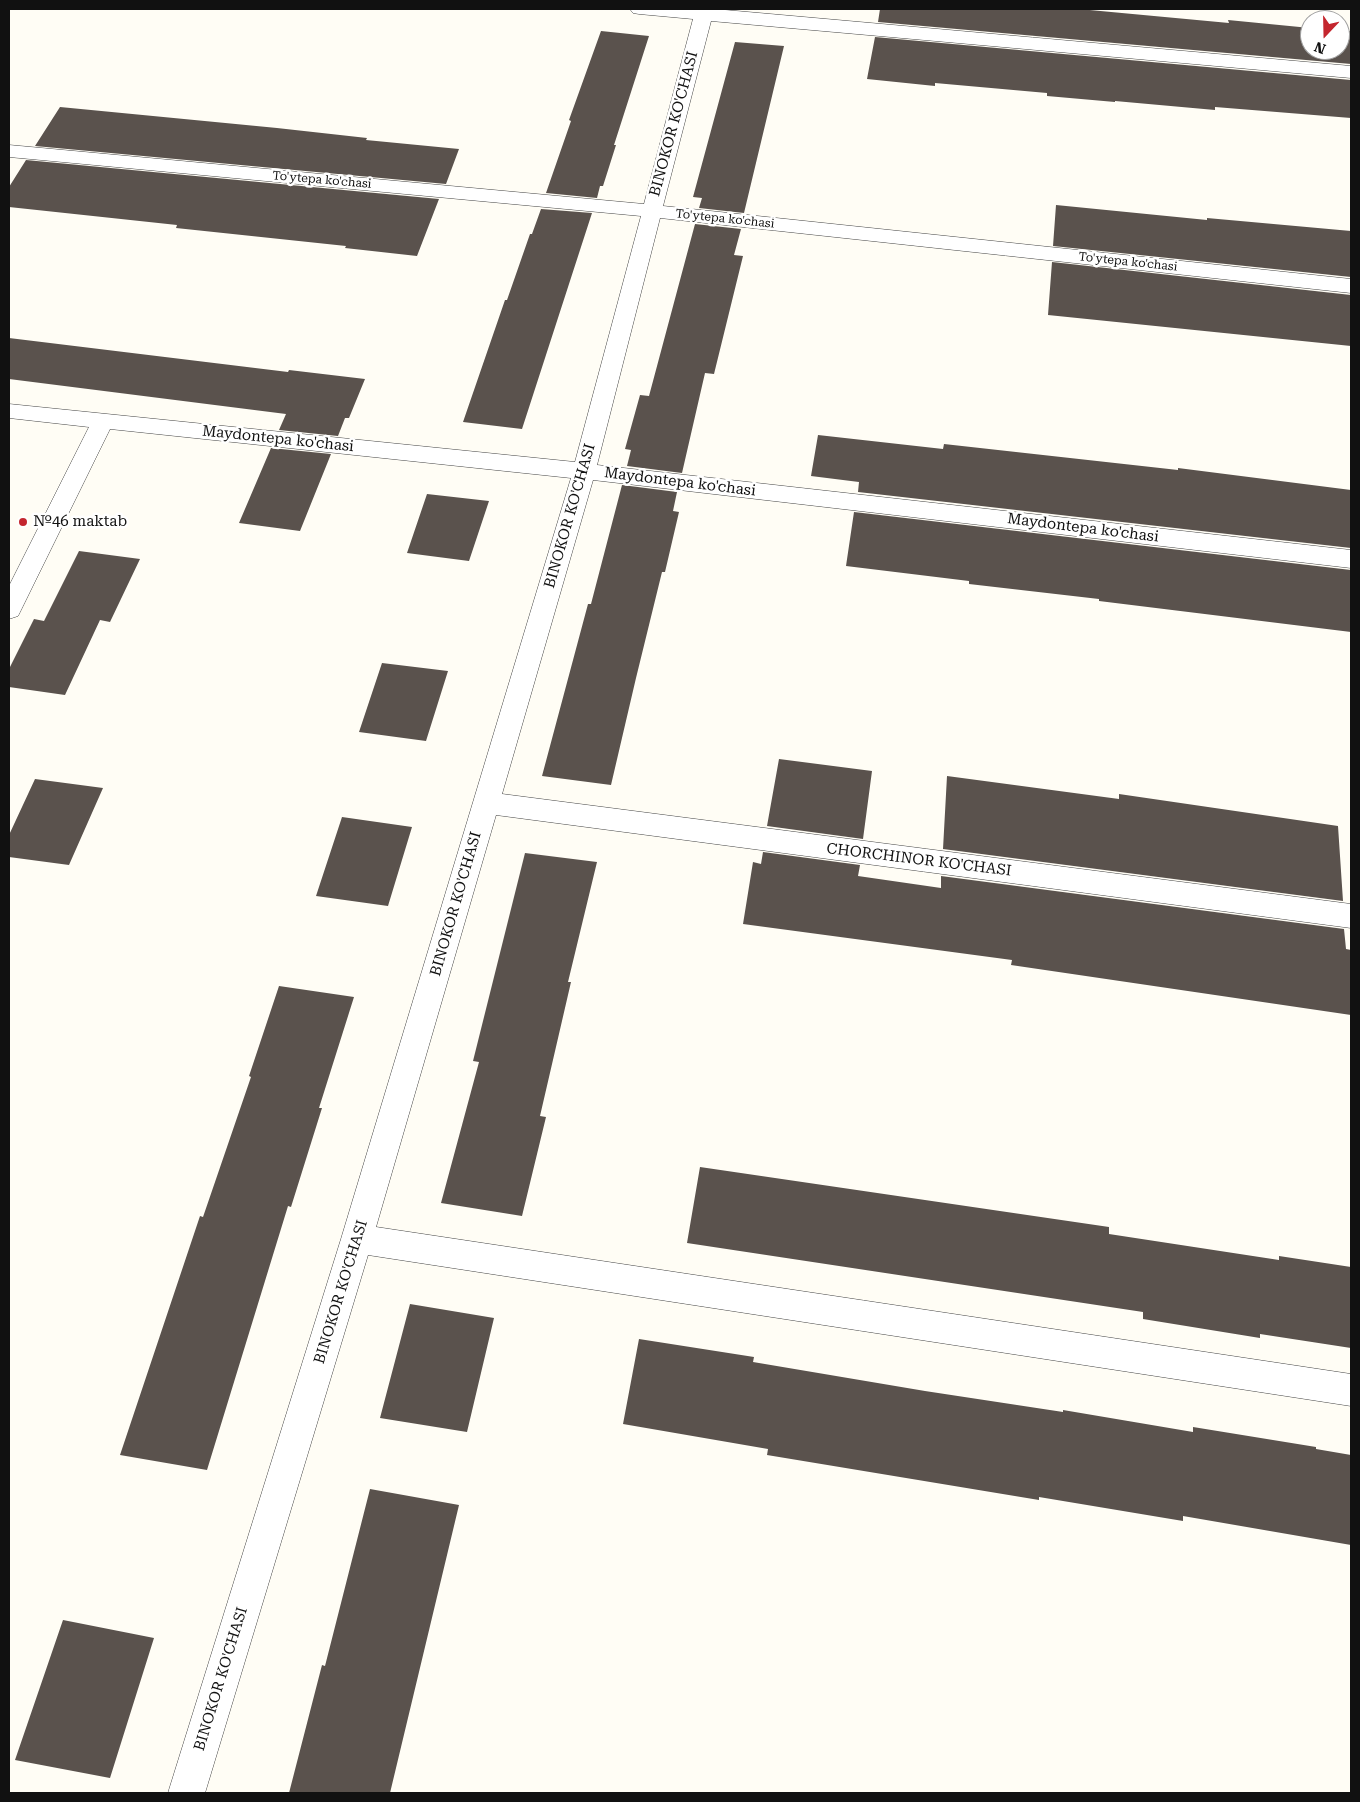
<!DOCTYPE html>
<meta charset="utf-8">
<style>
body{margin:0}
#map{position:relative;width:1360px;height:1802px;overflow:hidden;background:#fffdf5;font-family:"Roboto Serif",serif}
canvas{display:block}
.frame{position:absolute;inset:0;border:10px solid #111;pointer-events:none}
.north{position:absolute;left:1300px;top:10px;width:50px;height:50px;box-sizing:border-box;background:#fff;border:1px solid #a0a0a0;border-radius:50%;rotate:201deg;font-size:14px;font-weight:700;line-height:20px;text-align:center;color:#111}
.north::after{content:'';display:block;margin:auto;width:18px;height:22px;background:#c4262e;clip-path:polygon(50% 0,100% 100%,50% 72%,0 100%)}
</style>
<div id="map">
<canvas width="1360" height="1802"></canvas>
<div class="frame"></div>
<div class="north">N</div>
</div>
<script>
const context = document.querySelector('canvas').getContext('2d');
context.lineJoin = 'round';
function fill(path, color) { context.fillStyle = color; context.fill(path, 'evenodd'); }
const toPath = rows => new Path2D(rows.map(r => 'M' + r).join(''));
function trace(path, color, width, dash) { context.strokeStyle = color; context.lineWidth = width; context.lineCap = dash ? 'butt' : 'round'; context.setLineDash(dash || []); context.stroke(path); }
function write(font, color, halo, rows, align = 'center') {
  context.font = font + ' "Roboto Serif",serif'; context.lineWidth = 5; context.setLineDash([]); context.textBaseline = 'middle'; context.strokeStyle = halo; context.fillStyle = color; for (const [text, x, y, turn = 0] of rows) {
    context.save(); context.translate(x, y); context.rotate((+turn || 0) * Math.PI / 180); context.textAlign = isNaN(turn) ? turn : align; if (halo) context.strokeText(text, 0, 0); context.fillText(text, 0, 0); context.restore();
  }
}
fill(toPath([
 [880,9,1079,9,1229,23,1228,20,1310,28,1310,50,1340,50,1340,30,1351,31,1351,64,878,22],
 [601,31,649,36,614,145,616,145,603,186,600,186,597,198,546,193,571,121,569,120],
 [875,37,1351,80,1351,118,1215,107,1215,110,1115,101,1115,102,1047,96,1047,93,935,83,935,86,867,79],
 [735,42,784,46,744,213,699,208,702,198,693,197],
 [60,107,277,128,367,138,366,140,459,149,446,184,35,146],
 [26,160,439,199,417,256,345,248,346,246,176,228,177,225,9,207,9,187],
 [1056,205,1207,220,1207,218,1351,231,1351,277,1053,246],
 [541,209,592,213,522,429,463,422,505,300,507,300,530,234,532,234],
 [695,224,741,229,734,255,743,256,714,374,705,373,682,473,627,466,631,450,625,449,640,395,649,396],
 [1052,262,1351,295,1351,346,1048,315],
 [9,338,288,372,289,370,365,379,349,418,345,418,338,436,279,430,286,414,9,379],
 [818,435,943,449,944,444,1178,470,1178,468,1351,490,1351,548,858,492,859,482,811,476],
 [271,448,331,454,300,531,239,523],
 [622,485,677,492,673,511,679,512,665,572,662,572,636,678,611,785,542,776,588,604,591,604],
 [427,494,489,501,469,561,407,553],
 [854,512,1351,570,1351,632,1099,601,1099,599,969,584,969,581,846,566],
 [79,551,140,559,110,622,100,620,65,695,9,687,9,669,34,619,44,621],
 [382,663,448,671,426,741,359,732],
 [779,759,872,771,863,839,767,826],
 [947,776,1119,799,1119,794,1338,826,1343,901,943,849],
 [35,779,103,788,69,865,9,857,9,835],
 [342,817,412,827,388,906,316,896],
 [763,852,860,865,858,876,941,888,941,876,1344,929,1346,949,1351,950,1351,1015,1011,965,1012,960,743,924,753,862,761,864],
 [525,853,597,862,568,982,571,982,540,1116,546,1117,522,1216,441,1203,479,1062,473,1061],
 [279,986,354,997,319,1108,322,1108,291,1207,288,1206,207,1470,120,1455,200,1216,203,1217,251,1077,249,1076],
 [700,1167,1109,1227,1109,1234,1279,1260,1279,1256,1351,1267,1351,1348,1260,1334,1260,1338,1143,1319,1143,1312,687,1243],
 [410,1304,494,1318,467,1432,380,1418],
 [639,1339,754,1357,753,1362,925,1391,1063,1412,1063,1410,1193,1432,1193,1427,1316,1447,1316,1449,1351,1455,1351,1545,1183,1516,1183,1521,1039,1497,1039,1500,767,1455,768,1449,623,1424],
 [370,1489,459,1505,390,1793,289,1793,322,1665,325,1666],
 [63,1620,154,1638,110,1778,15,1760]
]), '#5a524d');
const minor = toPath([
 [630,9,714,9,1351,66,1351,78,711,21,663,206,1351,279,1351,293,660,218,597,465,1351,550,1351,568,593,480,502,794,1351,904,1351,928,496,815,376,1227,1351,1374,1351,1406,368,1255,205,1793,168,1793,341,1239,571,478,110,429,21,610,18,616,9,619,9,586,89,427,9,418,9,404,575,462,641,216,9,157,9,145,644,204,693,19,639,14,633,13,630,9]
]);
trace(minor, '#444', 1);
fill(minor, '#fff');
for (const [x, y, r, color] of [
 [23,522,5,"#c4262e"]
]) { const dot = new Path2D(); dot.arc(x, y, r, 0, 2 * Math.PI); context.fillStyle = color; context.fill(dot); trace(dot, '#fff', 2); }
write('12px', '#111', '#fff', [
 ["To'ytepa ko'chasi",322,180,5],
 ["To'ytepa ko'chasi",725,219,6],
 ["To'ytepa ko'chasi",1128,262,6]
]);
write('15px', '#111', '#fff', [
 ["BINOKOR KO'CHASI",674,124,-75],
 ["Maydontepa ko'chasi",278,439,6],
 ["Maydontepa ko'chasi",680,482,7],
 ["BINOKOR KO'CHASI",570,516,-74],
 ["Maydontepa ko'chasi",1083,528,7],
 ["CHORCHINOR KO'CHASI",919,860,7],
 ["BINOKOR KO'CHASI",456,904,-74],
 ["BINOKOR KO'CHASI",341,1292,-73],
 ["BINOKOR KO'CHASI",221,1679,-73]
]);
write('15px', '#111', '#fff', [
 ["№46 maktab",33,522]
], 'left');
</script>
